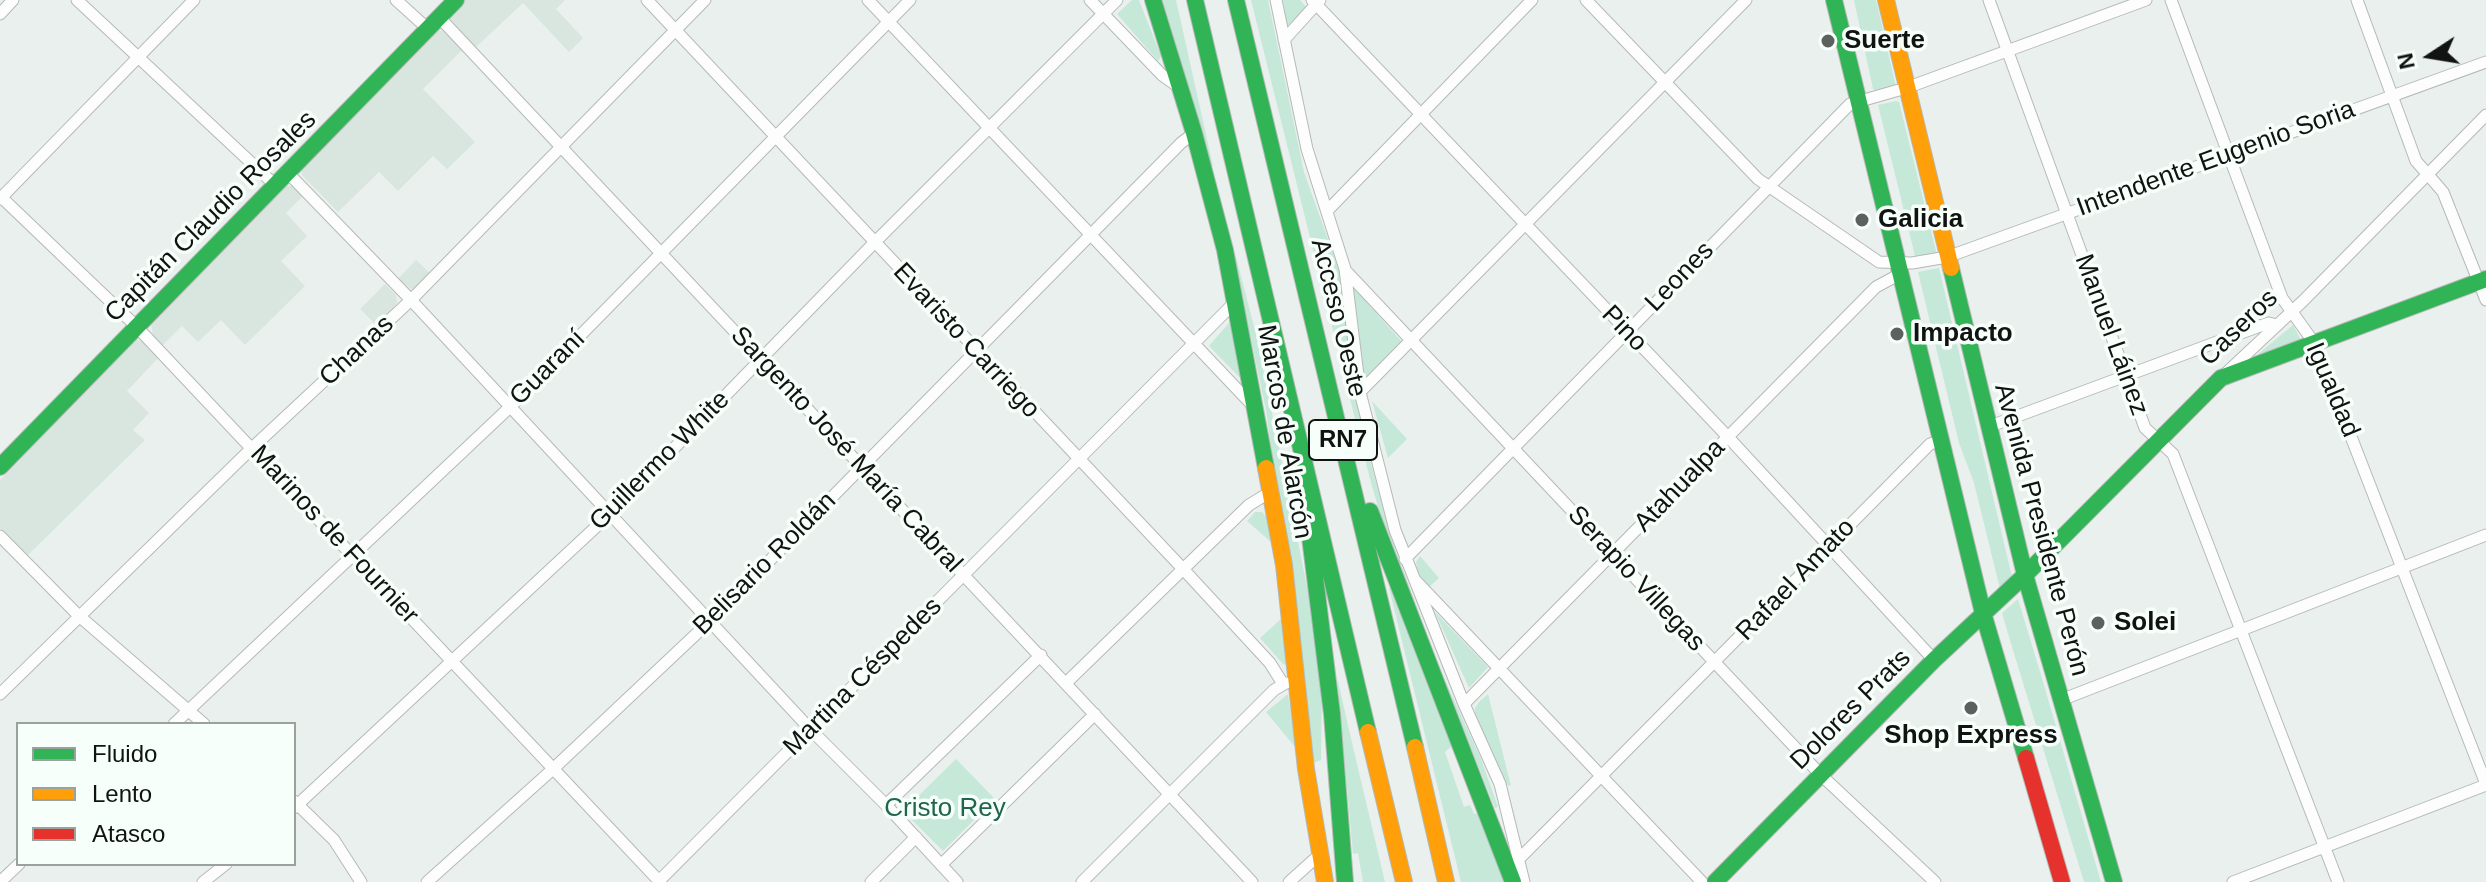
<!DOCTYPE html>
<meta charset="utf-8">
<style>
body{margin:0}
#map{position:relative;width:2486px;height:882px;overflow:hidden;background:#eaf0ed;font-family:Helvetica,sans-serif}
canvas{display:block}
.legend{position:absolute;left:16px;top:722px;width:280px;height:144px;box-sizing:border-box;background:#f7fffb;border:2px solid #9ba19d;margin:0;padding:10px 14px;list-style:none;font-size:24px;color:#101311}
.legend li{display:flex;align-items:center;gap:16px;height:40px}
.legend b{width:40px;border:2px solid #9ba19d}
.north{position:absolute;left:2390px;top:16px;width:80px;height:80px;-webkit-text-stroke:6px #f7fffb;paint-order:stroke;rotate:258deg;font-size:22px;font-weight:700;line-height:32px;text-align:center;color:#101311}
.north::after{content:'';display:block;margin:auto;width:28px;height:36px;background:#101311;clip-path:polygon(50% 0,100% 100%,50% 72%,0 100%)}
</style>
<div id="map">
<canvas width="2486" height="882"></canvas>
<ul class="legend">
<li><b style="height:10px;background:#30b455"></b>Fluido</li>
<li><b style="height:10px;background:#ff9f0a"></b>Lento</li>
<li><b style="height:10px;background:#e5322d"></b>Atasco</li>
</ul>
<div class="north">N</div>
</div>
<script>
const context = document.querySelector('canvas').getContext('2d');
context.lineJoin = 'round';
function fill(path, color) { context.fillStyle = color; context.fill(path, 'evenodd'); }
const toPath = rows => new Path2D(rows.map(r => 'M' + r).join(''));
function trace(path, color, width, dash) { context.strokeStyle = color; context.lineWidth = width; context.lineCap = dash ? 'butt' : 'round'; context.setLineDash(dash || []); context.stroke(path); }
function write(font, color, halo, rows, align = 'center') {
  context.font = font + ' Helvetica,sans-serif'; context.lineWidth = 7; context.setLineDash([]); context.textBaseline = 'middle'; context.strokeStyle = halo; context.fillStyle = color; for (const [text, x, y, turn = 0] of rows) {
    context.save(); context.translate(x, y); context.rotate((+turn || 0) * Math.PI / 180); context.textAlign = isNaN(turn) ? turn : align; if (halo) context.strokeText(text, 0, 0); context.fillText(text, 0, 0); context.restore();
  }
}
fill(toPath([
 [465,0,565,0,556,9,583,38,569,52,523,3,475,48,451,20,451,15],
 [438,30,445,31,463,49,423,89,475,142,447,169,433,156,398,191,379,172,338,212,302,175,301,168],
 [283,186,293,186,303,196,286,213,307,236,281,261,305,286,245,345,221,320,198,342,182,326,162,346,153,336,151,324],
 [416,260,431,274,419,287,411,289,398,279],
 [385,284,396,295,397,303,376,325,360,309],
 [135,340,144,341,160,356,127,391,149,413,133,430,145,440,27,556,0,528,0,480]
]), '#d9e5df');
fill(toPath([
 [1132,0,1139,0,1161,56,1158,61,1117,14],
 [1160,0,1176,0,1213,166,1210,168],
 [1251,0,1268,0,1304,172,1339,270,1355,393,1370,460,1391,537,1439,667,1481,759,1498,807,1495,808,1391,550,1371,483],
 [1283,0,1300,0,1308,9,1287,26],
 [1854,0,1876,0,1896,87,1876,92,1873,89],
 [1896,101,1899,102,1937,255,1916,260,1878,105],
 [1235,253,1256,334,1314,621,1322,683,1321,760,1313,763,1266,410,1233,255],
 [1939,268,2012,577,2000,589,1974,483,1959,443,1918,272],
 [1353,287,1402,342,1364,379],
 [1235,316,1243,381,1209,346],
 [2293,325,2302,342,2261,357,2258,354],
 [1372,401,1407,439,1388,458],
 [1255,512,1262,512,1267,517,1272,543,1247,521],
 [1420,556,1439,578,1429,587,1418,573,1416,562],
 [1392,587,1453,745,1445,752,1464,807,1470,805,1474,814,1479,813,1505,882,1461,882,1389,588],
 [2018,599,2044,685,2101,882,2084,882,2009,637,2002,613],
 [1435,612,1488,667,1469,688],
 [1282,618,1287,664,1284,665,1260,638],
 [1337,677,1353,747,1385,882,1363,882,1358,853,1353,854],
 [1288,694,1296,748,1266,712],
 [1488,694,1511,786,1503,784,1475,716,1475,708,1479,702],
 [956,759,995,799,943,851,903,811]
]), '#c6e8d9');
const street = toPath([
 [77,0,275,185],
 [396,0,428,29],
 [647,0,1184,570,1270,663,1283,684],
 [868,0,1256,409],
 [1090,0,1162,75,1180,88],
 [1276,0,1307,149,1345,269,1360,392,1395,530,1464,704,1500,784,1524,882],
 [1312,0,1728,437,1934,660],
 [1586,0,1758,179,1879,262,1912,263,1947,257,2486,62],
 [1989,0,2145,428,2173,454,2338,882],
 [2171,0,2282,298,2315,344,2486,784],
 [2357,0,2416,161,2443,192,2486,300],
 [0,14,13,0],
 [439,17,1252,882],
 [1284,40,1320,0],
 [288,173,411,300,811,730,886,805,957,882],
 [0,196,136,326,660,882],
 [0,199,194,0],
 [1327,211,1532,0],
 [1345,270,1821,775,1935,882],
 [2225,374,2303,301,2486,115],
 [1360,392,1746,0],
 [1988,427,2260,326,2269,323,2277,325],
 [0,536,78,615,204,724],
 [1405,559,1850,104,1906,88,2146,0],
 [1416,581,1702,882],
 [1067,682,1249,505,1272,491],
 [0,694,252,448,411,300,705,0],
 [2061,700,2486,535],
 [1464,704,1876,287,1900,274],
 [174,724,510,407,910,0],
 [294,801,334,840,361,882],
 [886,805,1041,655],
 [294,808,611,513,874,243,1117,0],
 [1519,859,1930,444,1940,441],
 [941,865,1095,714],
 [0,882,19,864],
 [203,882,226,864],
 [427,882,553,769,710,621,1181,143,1194,133],
 [658,882,1236,301],
 [871,882,916,837],
 [1082,882,1274,690,1286,683],
 [1289,882,1319,855],
 [2233,882,2486,785]
]);
const fast = toPath([
 [1153,0,1194,133,1225,250,1266,468],
 [1195,0,1368,732],
 [1236,0,1415,747],
 [1834,0,1983,613,2026,758],
 [1951,268,2025,575,2114,882],
 [0,467,456,0],
 [1370,511,1513,882],
 [1310,537,1332,714,1345,882],
 [1715,882,1934,660,2025,575,2221,378,2486,279]
]);
const slow = toPath([
 [1886,0,1951,268],
 [1266,468,1284,565,1306,769,1325,882],
 [1368,732,1404,882],
 [1415,747,1446,882]
]);
const jam = toPath([
 [2026,758,2062,882]
]);
trace(street, '#b5b9b7', 13);
trace(fast, '#b5b9b7', 18);
trace(slow, '#b5b9b7', 18);
trace(jam, '#b5b9b7', 18);
trace(street, '#fcfdfc', 11);
trace(fast, '#30b455', 16);
trace(slow, '#ff9f0a', 16);
trace(jam, '#e5322d', 16);
for (const [x, y, r, color] of [
 [1828,41,8,"#5c605e"],
 [1862,220,8,"#5c605e"],
 [1897,334,8,"#5c605e"],
 [2098,623,8,"#5c605e"],
 [1971,708,8,"#5c605e"]
]) { const dot = new Path2D(); dot.arc(x, y, r, 0, 2 * Math.PI); context.fillStyle = color; context.fill(dot); trace(dot, '#f7fffb', 3); }
for (const [x, y, w] of [
 [1343,440,68]
]) { const box = new Path2D(); box.roundRect(x - w / 2, y - 20, w, 40, 6); context.fillStyle = '#f7fffb'; context.fill(box); trace(box, '#101311', 2); }
write('bold 24px', '#101311', null, [
 ["RN7",1343,440]
]);
write('bold 26px', '#101311', '#f7fffb', [
 ["Suerte",1844,41],
 ["Galicia",1878,220],
 ["Impacto",1913,334],
 ["Solei",2114,623],
 ["Shop Express",1971,736,"center"]
], 'left');
write('26px', '#101311', '#f7fffb', [
 ["Intendente Eugenio Soria",2216,159,-20],
 ["Capitán Claudio Rosales",211,217,-45],
 ["Leones",1680,277,-46],
 ["Acceso Oeste",1338,318,76],
 ["Caseros",2239,328,-44],
 ["Pino",1624,329,46],
 ["Manuel Láinez",2111,335,70],
 ["Evaristo Carriego",966,341,47],
 ["Chanas",357,351,-43],
 ["Guaraní",548,368,-45],
 ["Igualdad",2332,390,67],
 ["Marcos de Alarcón",1284,432,80],
 ["Sargento José María Cabral",846,450,47],
 ["Guillermo White",660,461,-45],
 ["Atahualpa",1680,486,-46],
 ["Avenida Presidente Perón",2041,530,75],
 ["Marinos de Fournier",334,535,47],
 ["Belisario Roldán",765,564,-45],
 ["Serapio Villegas",1636,579,47],
 ["Rafael Amato",1796,580,-46],
 ["Martina Céspedes",863,677,-45],
 ["Dolores Prats",1851,710,-45]
]);
write('26px', '#21654d', '#f7fffb', [
 ["Cristo Rey",945,809]
]);
</script>
